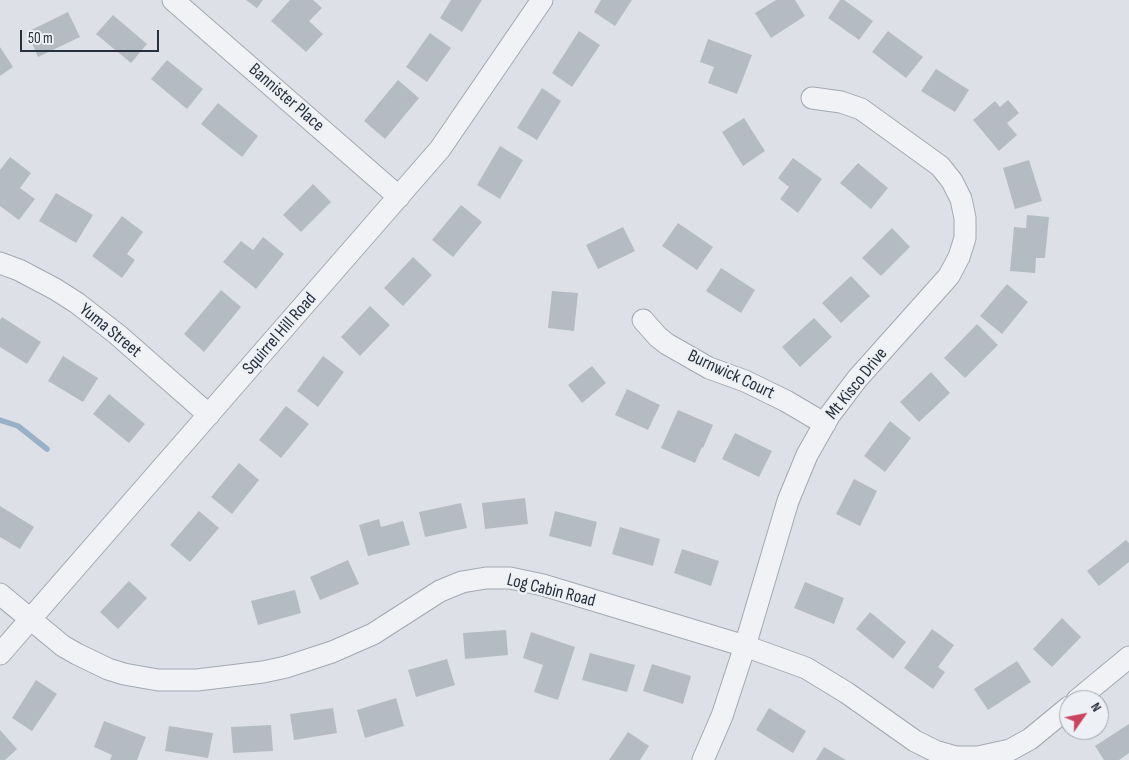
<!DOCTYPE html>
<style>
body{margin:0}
#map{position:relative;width:1129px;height:760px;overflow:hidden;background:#dde1e7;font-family:"Sofia Sans Condensed",sans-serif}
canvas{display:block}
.north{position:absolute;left:1059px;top:690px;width:50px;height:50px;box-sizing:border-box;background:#edf0f5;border:1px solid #9ea3ab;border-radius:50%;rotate:57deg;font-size:14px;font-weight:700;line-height:20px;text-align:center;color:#27303d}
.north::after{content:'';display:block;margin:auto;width:18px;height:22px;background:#cb435d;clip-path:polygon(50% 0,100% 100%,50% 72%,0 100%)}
.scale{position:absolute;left:20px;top:30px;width:139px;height:22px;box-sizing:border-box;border:2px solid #27303d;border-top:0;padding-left:6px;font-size:15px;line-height:18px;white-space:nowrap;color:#27303d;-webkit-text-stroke:4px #edf0f5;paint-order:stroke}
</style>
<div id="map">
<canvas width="1129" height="760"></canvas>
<div class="north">N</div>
<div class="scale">50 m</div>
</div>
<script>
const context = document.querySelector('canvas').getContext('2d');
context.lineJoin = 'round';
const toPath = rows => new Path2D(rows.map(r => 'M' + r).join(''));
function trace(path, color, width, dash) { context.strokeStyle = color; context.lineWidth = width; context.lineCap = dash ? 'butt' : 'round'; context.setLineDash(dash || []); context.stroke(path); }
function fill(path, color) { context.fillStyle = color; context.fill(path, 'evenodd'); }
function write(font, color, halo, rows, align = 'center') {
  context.font = font + ' "Sofia Sans Condensed",sans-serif'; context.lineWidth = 4.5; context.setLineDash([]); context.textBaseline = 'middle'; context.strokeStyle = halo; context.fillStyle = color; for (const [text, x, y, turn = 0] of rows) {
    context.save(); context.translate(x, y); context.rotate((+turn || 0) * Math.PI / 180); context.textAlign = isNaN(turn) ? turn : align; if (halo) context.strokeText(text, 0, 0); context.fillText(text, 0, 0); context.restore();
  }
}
trace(toPath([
 [0,420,18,426,47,449]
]), '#99b1c7', 5.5);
fill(toPath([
 [246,0,263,0,257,8],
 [290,0,313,0,322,8,309,21,323,34,306,52,271,21],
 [451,0,482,0,462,32,440,18],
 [601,0,632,0,615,26,594,12],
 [776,0,795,0,805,16,771,38,755,13],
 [840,0,844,0,873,21,859,40,828,18],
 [68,12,80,37,38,57,27,32],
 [113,15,147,44,131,63,96,34],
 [579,31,600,45,572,87,552,73],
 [888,31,923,57,906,78,872,52],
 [430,33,451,48,427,82,406,67],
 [708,39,752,55,737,94,708,83,714,67,700,62],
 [0,47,13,67,0,76],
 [167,60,203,89,187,109,151,79],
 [936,69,969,90,955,112,921,91],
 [398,80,419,98,385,139,364,121],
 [542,88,561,101,537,140,517,128],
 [1008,100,1019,113,1007,123,1017,135,999,151,973,120,995,101,1000,107],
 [218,103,258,136,242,157,201,124],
 [744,118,765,151,743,166,722,132],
 [500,146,523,160,500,199,477,185],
 [10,157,31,173,20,188,35,199,19,220,0,206,0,170],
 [793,158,822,179,798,213,780,199,789,187,778,178],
 [1029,160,1042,201,1015,209,1003,168],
 [858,163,888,188,871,209,840,183],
 [313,184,331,202,301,232,283,215],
 [56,193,93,215,76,243,39,221],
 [461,205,482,222,453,257,432,240],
 [1027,215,1049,217,1045,258,1036,258,1035,273,1010,271,1014,227,1026,228],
 [122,216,143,232,127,254,135,260,122,278,92,256],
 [678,223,713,247,697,270,662,246],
 [623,227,635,251,598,269,586,245],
 [892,228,910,247,881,276,862,258],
 [263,237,284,254,256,289,223,262,241,241,253,250],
 [413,257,432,275,403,306,384,288],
 [721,268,755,290,741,313,706,291],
 [851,276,870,296,841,323,822,303],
 [1007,284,1028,302,1002,334,980,316],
 [221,290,241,307,204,352,184,334],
 [552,291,578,293,574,331,548,328],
 [370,306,390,325,360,356,341,337],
 [2,317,41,342,27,364,0,347,0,320],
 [814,318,832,337,800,367,782,347],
 [977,324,998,345,965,378,944,358],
 [63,356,98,378,83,402,48,381],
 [323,356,344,372,318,407,297,391],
 [592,366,606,383,582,403,568,385],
 [931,372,950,393,919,422,900,402],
 [627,389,660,405,648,430,615,415],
 [109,394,145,424,129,443,93,414],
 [286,406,309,424,281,458,259,440],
 [678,410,713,425,703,448,702,447,695,463,661,448],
 [890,421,911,438,885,472,864,456],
 [735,433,772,451,759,477,722,459],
 [239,463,259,480,232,514,211,497],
 [854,479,877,491,860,526,836,514],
 [525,498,528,524,485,529,482,503],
 [461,503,467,528,425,537,419,512],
 [0,506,34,527,20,549,0,537],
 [199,511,219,528,190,562,170,545],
 [555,511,597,522,591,547,549,536],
 [379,519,381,527,403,521,410,545,368,556,359,525],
 [620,527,660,539,653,566,612,554],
 [1126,540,1129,543,1129,562,1099,586,1087,571],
 [682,549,719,561,711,586,674,573],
 [348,560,359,584,320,600,310,577],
 [129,581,147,598,118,629,100,612],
 [805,582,844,598,834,624,794,608],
 [295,590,301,613,258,625,251,601],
 [870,612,906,642,893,659,856,629],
 [1062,618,1081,637,1052,667,1033,649],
 [932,629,954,645,938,667,945,672,933,689,904,668],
 [506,630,508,655,465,659,463,633],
 [531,632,575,647,558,700,534,692,543,665,523,658],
 [590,653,635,665,627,692,582,680],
 [447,659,455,685,416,697,408,670],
 [1017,661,1031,682,988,710,974,689],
 [652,664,691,676,683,704,643,691],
 [36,680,57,694,32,731,12,718],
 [396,698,404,726,365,738,357,710],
 [333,708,337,733,294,740,290,714],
 [769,708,806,731,793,753,756,730],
 [104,721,146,737,137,760,110,760,112,755,94,747],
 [1129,724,1129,753,1119,760,1104,760,1095,746],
 [271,725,273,751,233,753,231,727],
 [169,726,213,733,208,758,165,751],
 [0,730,17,749,5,760,0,760],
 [628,732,649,746,640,760,609,760],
 [824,747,846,760,816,760]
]), '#b5bbc3');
const minor = toPath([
 [173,0,399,197],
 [0,263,19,270,55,289,77,303,118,335,209,415],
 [643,320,658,337,667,344,709,368,745,381,786,401,825,424],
 [0,594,63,646,77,654,108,669,124,674,158,680,197,680,263,672,286,667,332,652,373,634,440,591,462,582,486,578,510,578,543,585,745,646,806,668,847,693,915,741,935,751,956,757,978,757,1010,750,1030,739,1069,707],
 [0,654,440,149,542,0],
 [1077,700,1129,657],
 [703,760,722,716,745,646,788,501,807,455,829,416,857,379,949,276,959,257,965,238,965,218,961,199,952,181,940,166,861,109,841,102,812,98]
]);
trace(minor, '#a3a8b1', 23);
trace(minor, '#f0f2f5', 21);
write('18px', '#27303d', '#edf0f5', [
 ["Bannister Place",286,98,41],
 ["Yuma Street",110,331,39],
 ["Squirrel Hill Road",280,334,-49],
 ["Burnwick Court",731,375,25],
 ["Mt Kisco Drive",857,384,-51],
 ["Log Cabin Road",551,591,14]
]);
</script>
